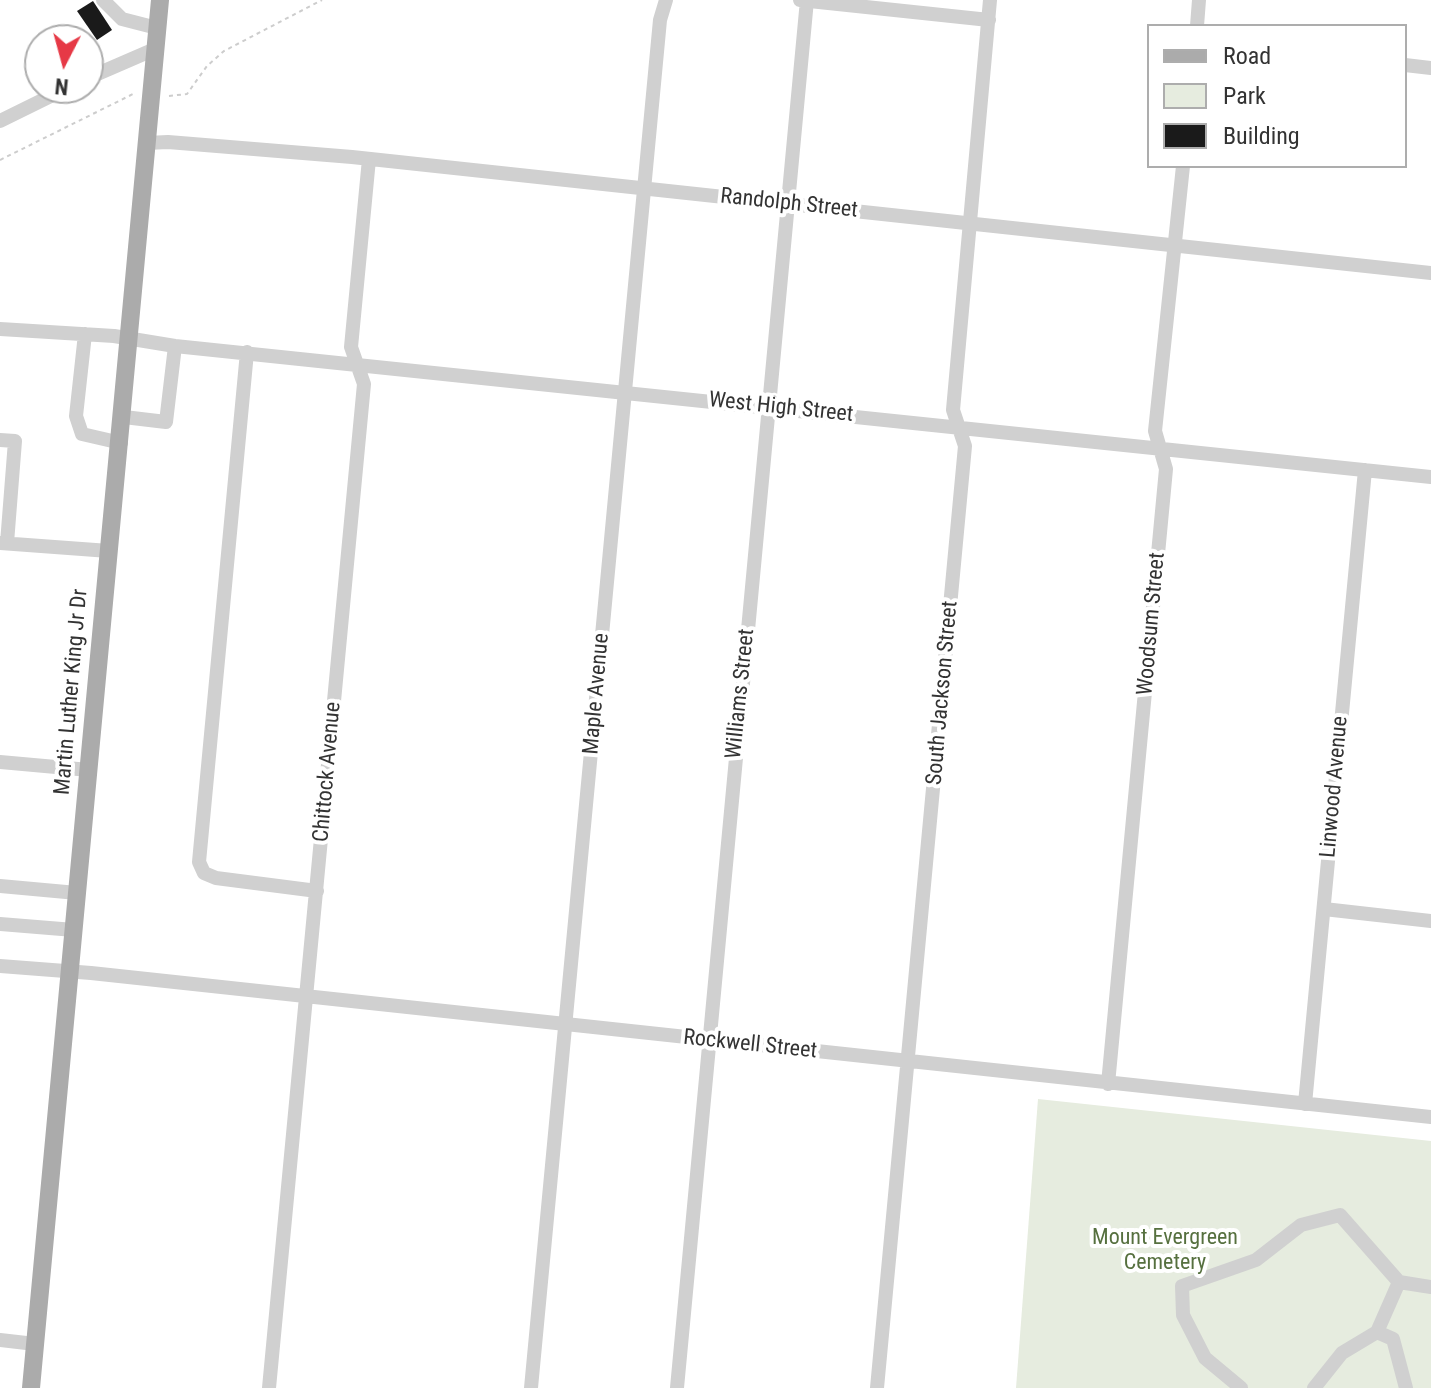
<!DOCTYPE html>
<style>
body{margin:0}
#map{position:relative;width:1431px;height:1388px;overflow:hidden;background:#fff;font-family:"Roboto Condensed",sans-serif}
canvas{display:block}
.legend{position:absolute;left:1147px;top:24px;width:260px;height:144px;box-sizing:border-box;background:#fff;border:2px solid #adadad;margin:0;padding:10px 14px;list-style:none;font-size:24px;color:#333}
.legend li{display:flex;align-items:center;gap:16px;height:40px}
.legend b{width:40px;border:2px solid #adadad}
.north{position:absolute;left:24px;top:24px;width:80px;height:80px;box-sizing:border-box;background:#fff;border:2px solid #adadad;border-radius:50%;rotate:186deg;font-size:22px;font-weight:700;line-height:32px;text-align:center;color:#333}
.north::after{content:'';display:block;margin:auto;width:28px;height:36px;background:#e63946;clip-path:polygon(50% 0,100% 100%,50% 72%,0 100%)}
</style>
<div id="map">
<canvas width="1431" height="1388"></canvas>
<ul class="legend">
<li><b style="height:10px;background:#ababab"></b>Road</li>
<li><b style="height:22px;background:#e6ecdf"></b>Park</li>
<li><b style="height:22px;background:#1a1a1a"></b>Building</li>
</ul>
<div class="north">N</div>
</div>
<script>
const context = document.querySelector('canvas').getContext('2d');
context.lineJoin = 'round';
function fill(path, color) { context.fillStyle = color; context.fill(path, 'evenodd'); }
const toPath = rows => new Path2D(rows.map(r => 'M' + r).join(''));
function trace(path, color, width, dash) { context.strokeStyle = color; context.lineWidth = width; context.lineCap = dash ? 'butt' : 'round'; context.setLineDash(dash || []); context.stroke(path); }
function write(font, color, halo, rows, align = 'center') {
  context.font = font + ' "Roboto Condensed",sans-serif'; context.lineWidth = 8; context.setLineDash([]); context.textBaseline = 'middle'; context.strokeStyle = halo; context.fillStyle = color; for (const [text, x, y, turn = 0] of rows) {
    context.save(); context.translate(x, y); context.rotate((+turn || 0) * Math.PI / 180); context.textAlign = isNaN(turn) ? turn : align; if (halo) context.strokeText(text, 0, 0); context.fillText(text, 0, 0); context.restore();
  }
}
fill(toPath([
 [1038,1099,1431,1141,1431,1388,1016,1388]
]), '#e6ecdf');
fill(toPath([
 [93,1,112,30,97,40,77,11]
]), '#1a1a1a');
trace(toPath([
 [169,96,187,94,207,66,224,51,322,0],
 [0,160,135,93]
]), '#cdcdcd', 2, [4, 4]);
trace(toPath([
 [103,0,122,19,157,28],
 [800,0,989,20],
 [1197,26,1199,0],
 [1405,65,1431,68],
 [88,78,155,49],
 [0,121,67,88],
 [147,143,168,142,352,157,1431,273],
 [0,329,114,336,175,346,1431,477],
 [85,334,76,416,82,434,121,443],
 [247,352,199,862,204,873,216,878,317,891],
 [124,417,166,422,175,346],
 [0,440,15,441,7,543],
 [0,543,109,551],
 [0,762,89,770],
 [0,886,77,893],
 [1324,909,1431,921],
 [0,924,74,930],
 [0,966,91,973,1431,1117],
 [1108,1084,1166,469,1155,431,1183,166],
 [1305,1104,1365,470],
 [1377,1332,1399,1282],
 [0,1340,35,1344],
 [269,1388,364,384,351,347,369,159],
 [531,1388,660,20,666,0],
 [677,1388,807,0],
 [877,1388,965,446,953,410,990,0],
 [1241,1388,1205,1358,1183,1315,1182,1286,1256,1260,1301,1225,1340,1215,1399,1282,1431,1287],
 [1314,1388,1342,1353,1377,1332,1393,1339,1406,1388]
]), '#d0d0d0', 14);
trace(toPath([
 [31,1388,160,0]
]), '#ababab', 18);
write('22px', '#333', '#fff', [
 ["Randolph Street",789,204,6],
 ["West High Street",781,408,6],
 ["Woodsum Street",1152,624,-85],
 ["Martin Luther King Jr Dr",72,692,-85],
 ["South Jackson Street",943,693,-85],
 ["Maple Avenue",597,694,-85],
 ["Williams Street",741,694,-84],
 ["Chittock Avenue",328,772,-85],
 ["Linwood Avenue",1335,787,-85],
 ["Rockwell Street",750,1045,6]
]);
write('22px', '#56703f', '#fff', [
 ["Mount Evergreen",1165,1238],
 ["Cemetery",1165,1263]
]);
</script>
